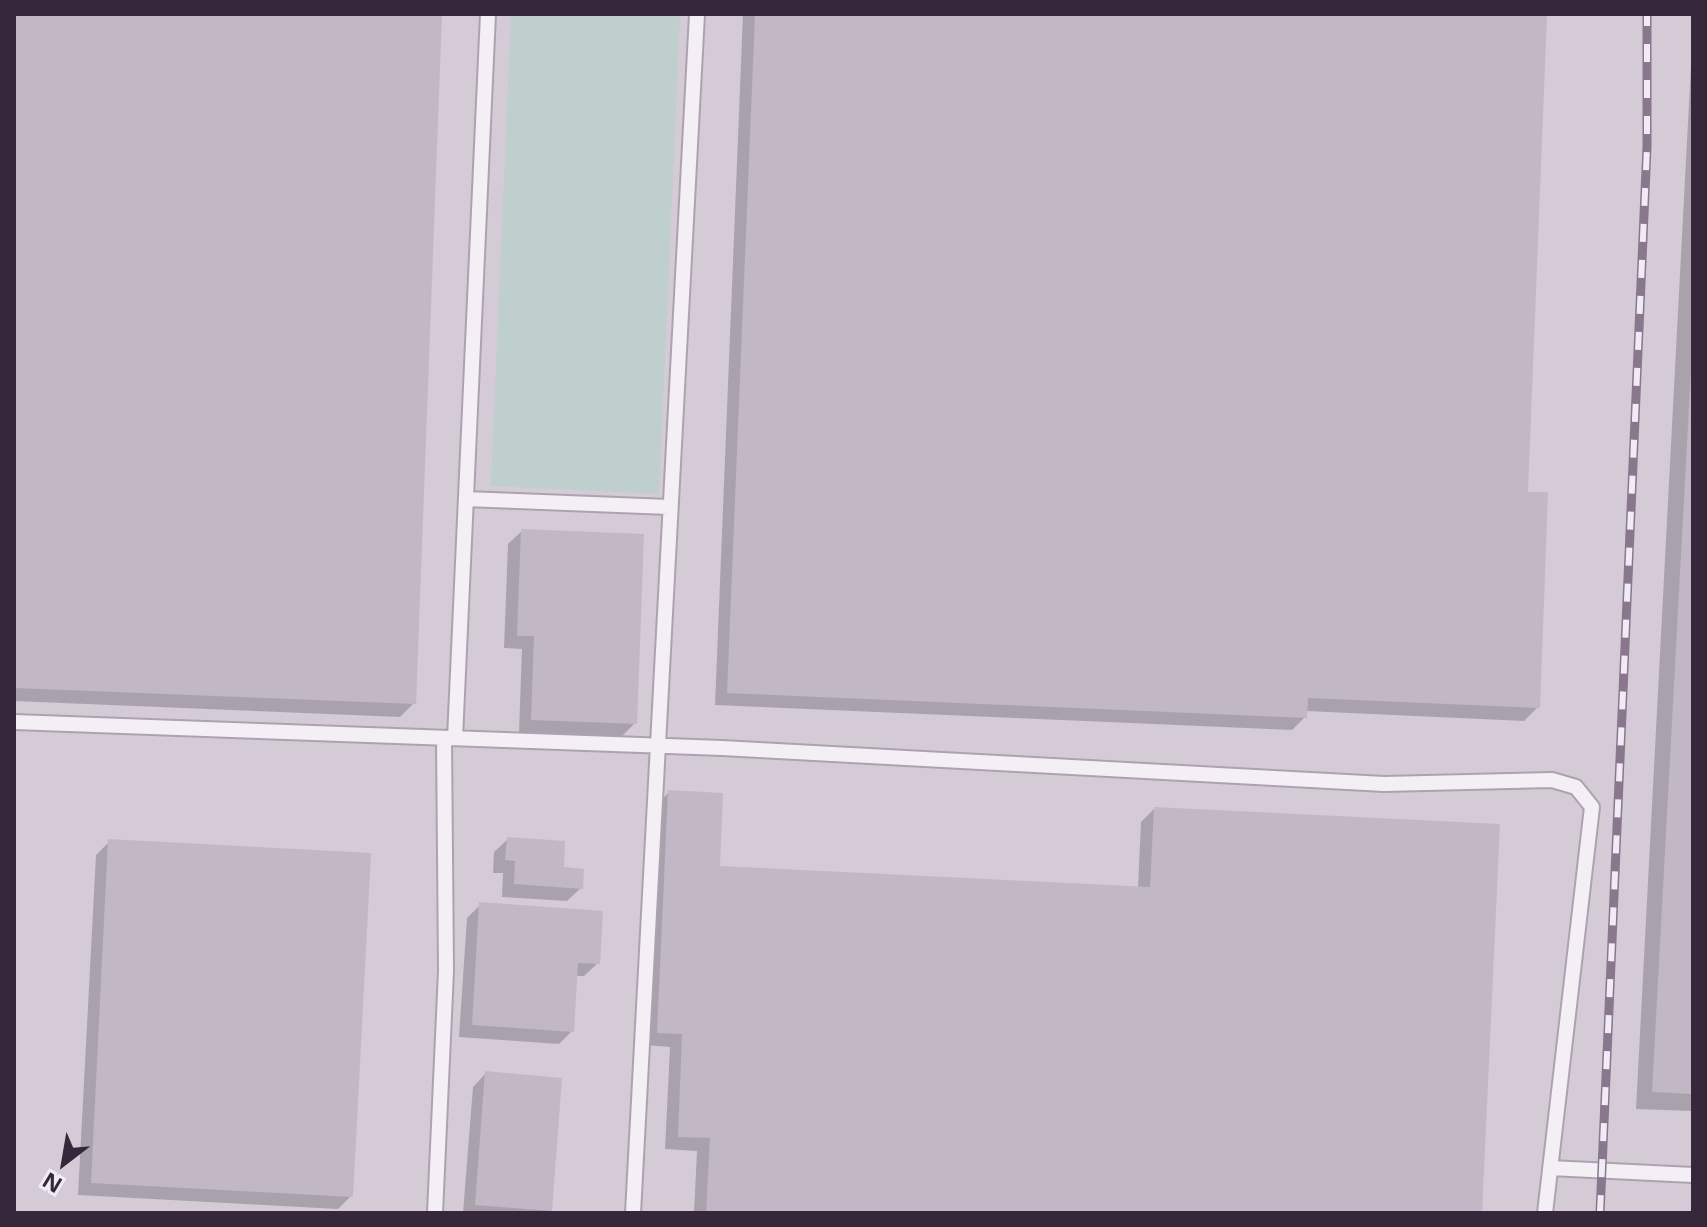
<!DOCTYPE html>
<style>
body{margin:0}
#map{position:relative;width:1707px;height:1227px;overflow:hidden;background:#e3dde6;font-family:"Noto Sans",sans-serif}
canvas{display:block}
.frame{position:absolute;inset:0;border:16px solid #37273b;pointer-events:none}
.north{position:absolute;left:24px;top:1123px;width:80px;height:80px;-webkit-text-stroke:6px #f1ecf4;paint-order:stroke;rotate:211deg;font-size:22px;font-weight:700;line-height:32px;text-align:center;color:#37273b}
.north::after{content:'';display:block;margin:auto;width:28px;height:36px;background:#37273b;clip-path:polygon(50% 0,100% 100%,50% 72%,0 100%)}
</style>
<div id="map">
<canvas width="1707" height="1227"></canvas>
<div class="frame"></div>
<div class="north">N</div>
</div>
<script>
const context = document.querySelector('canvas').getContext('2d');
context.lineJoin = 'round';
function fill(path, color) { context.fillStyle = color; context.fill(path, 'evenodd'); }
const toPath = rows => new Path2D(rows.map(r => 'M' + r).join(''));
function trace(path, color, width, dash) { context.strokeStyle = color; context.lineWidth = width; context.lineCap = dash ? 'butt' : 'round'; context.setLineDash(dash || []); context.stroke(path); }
fill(toPath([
 [14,14,1693,14,1693,1213,14,1213]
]), '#d4cbd7');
fill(toPath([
 [511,14,680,14,659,494,491,486]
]), '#becfcd');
fill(toPath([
 [14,14,440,14,414,703,400,717,14,701],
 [743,14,1545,14,1526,494,1538,707,1524,721,1306,711,1305,717,1292,730,715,705],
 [1693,27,1693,1111,1636,1109],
 [522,531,635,723,622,736,519,732,522,649,504,648,508,544],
 [669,792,717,868,1138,888,1141,822,1154,809,1480,1213,694,1213,697,1151,665,1149,670,1047,644,1045,656,806],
 [508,839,561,869,581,888,567,901,502,897,503,873,493,873,494,852],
 [109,842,351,1196,338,1209,78,1195,96,855],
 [480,905,598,963,584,976,576,976,572,1031,559,1044,459,1037,467,918],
 [486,1073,550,1210,547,1213,463,1213,473,1087]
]), '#0003');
fill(toPath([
 [14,14,442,14,416,704,14,688],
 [755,14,1547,14,1528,492,1548,492,1540,708,1308,698,1307,718,727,693],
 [1691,369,1693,369,1693,1094,1652,1092],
 [521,529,644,534,637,724,531,720,534,636,517,636],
 [668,790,723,793,720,866,1150,887,1154,807,1500,824,1482,1213,706,1213,710,1138,678,1137,682,1034,657,1033],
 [507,837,565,841,564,867,584,869,583,889,514,884,515,861,505,860],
 [108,839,371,853,353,1197,91,1183],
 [479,902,603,911,600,964,578,963,574,1032,472,1025],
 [485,1071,562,1078,552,1211,475,1205]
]), '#c2b7c5');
const service = toPath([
 [466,499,669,507],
 [14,722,722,748,1384,784,1552,780,1576,787,1592,807,1545,1213],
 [455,738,488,14],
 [1550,1168,1693,1175],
 [435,1213,446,971,444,738],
 [633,1213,697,14]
]);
trace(service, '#aca3af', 18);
trace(service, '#f3eff4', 14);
const rail = toPath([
 [1600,1213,1647,147,1647,14]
]);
trace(rail, '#89778e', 9);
trace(rail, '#f1ecf4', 6, [18]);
</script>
